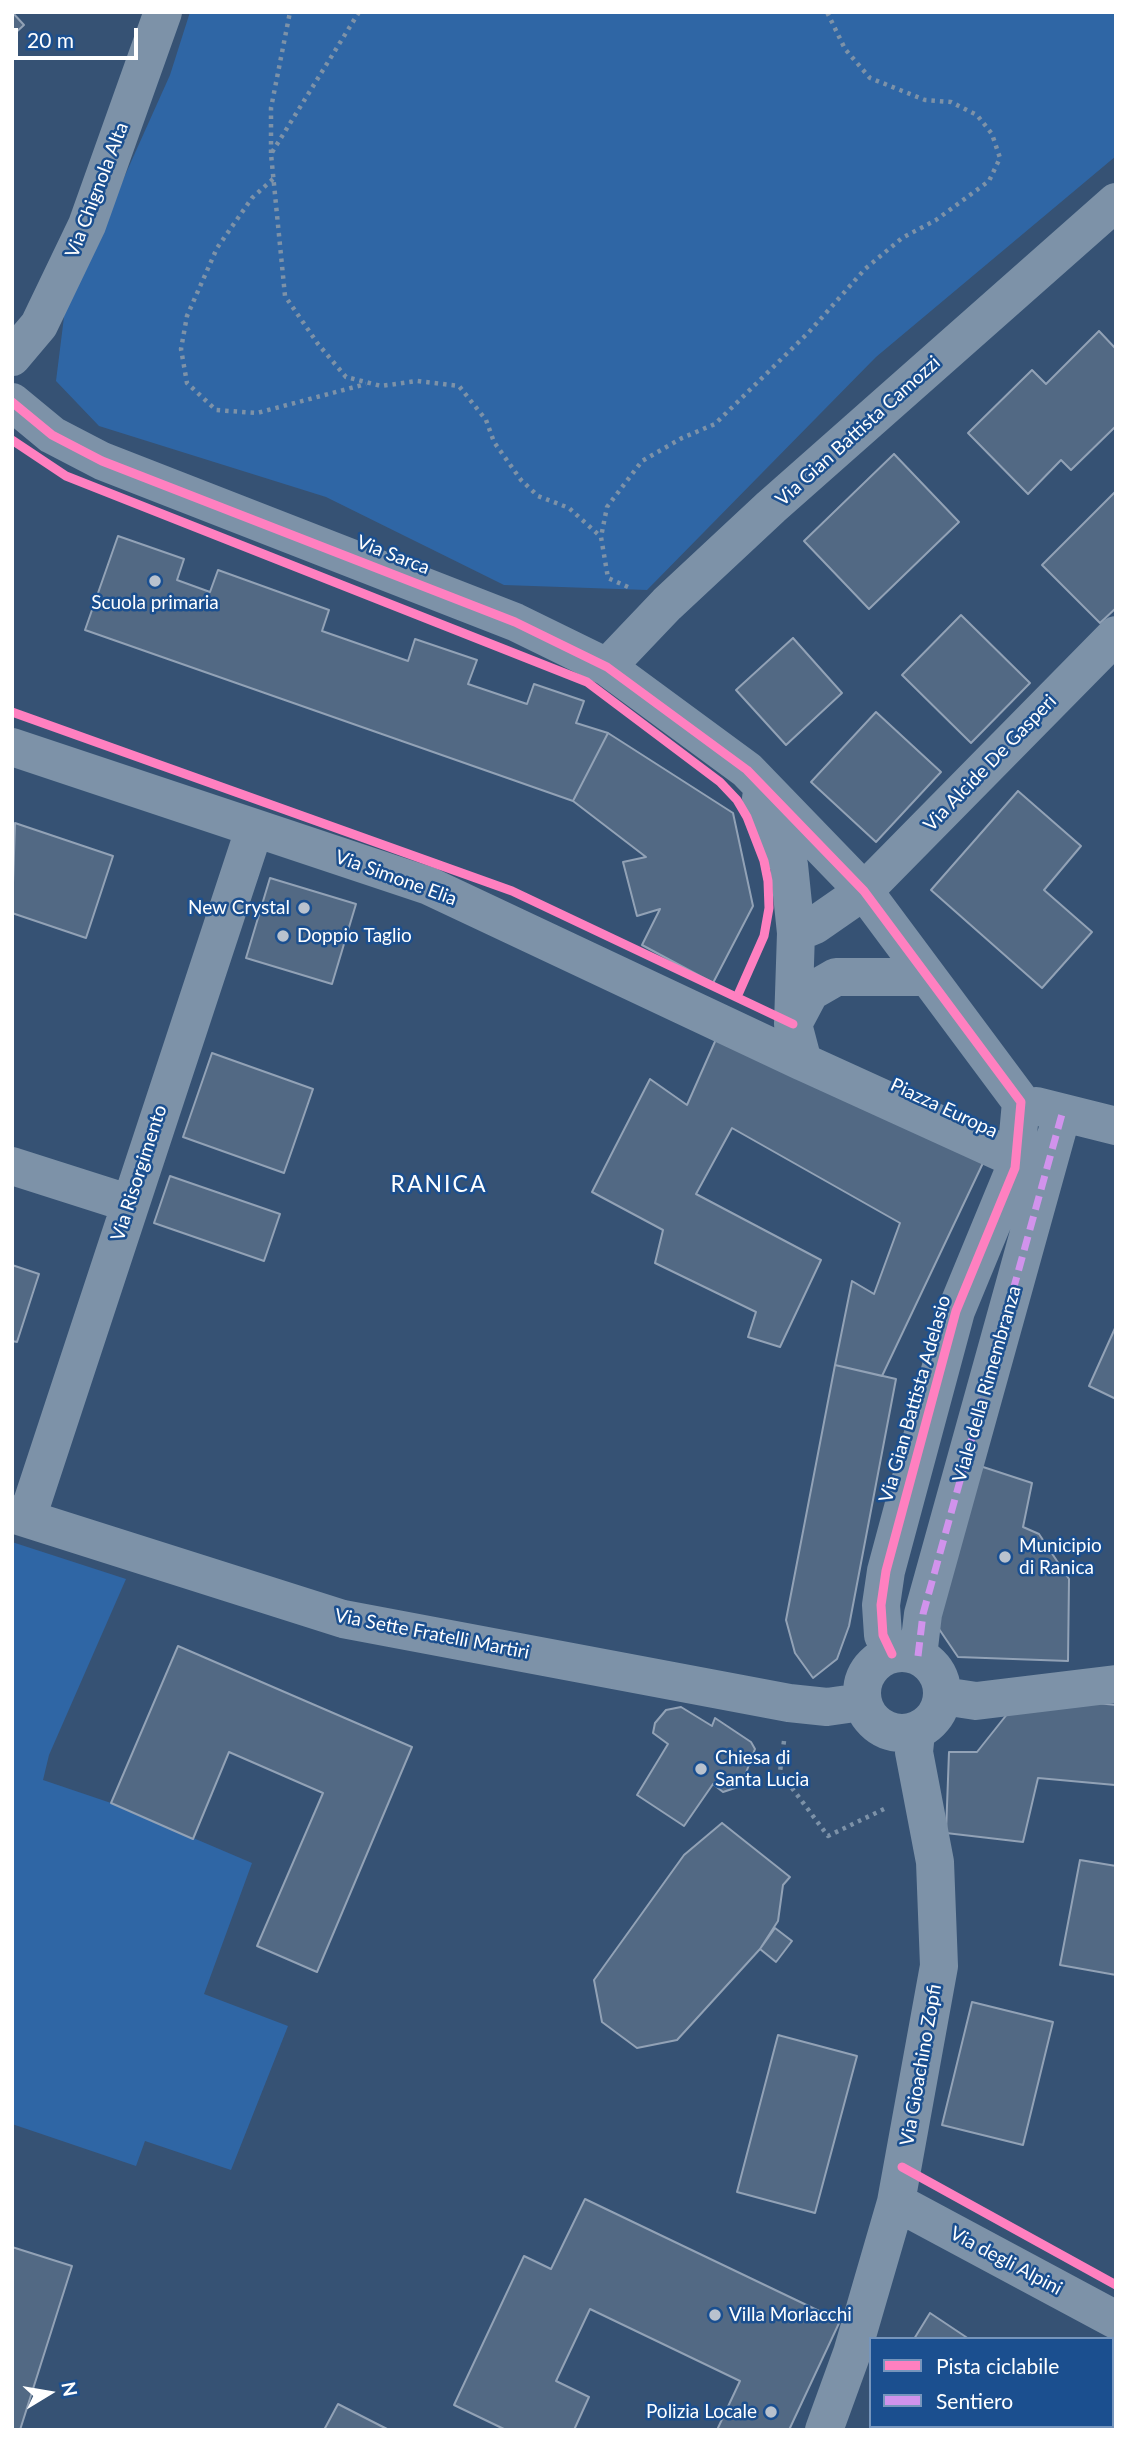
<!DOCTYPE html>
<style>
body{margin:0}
#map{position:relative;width:1128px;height:2442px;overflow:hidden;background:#365274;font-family:Lato,sans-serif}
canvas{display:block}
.frame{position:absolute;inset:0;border:14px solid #fff;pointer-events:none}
.legend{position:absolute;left:869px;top:2337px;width:245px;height:91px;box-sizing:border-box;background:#1b4f8f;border:2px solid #7695bc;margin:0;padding:9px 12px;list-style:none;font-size:21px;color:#fff}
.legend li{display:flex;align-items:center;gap:14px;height:35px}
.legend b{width:35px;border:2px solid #7695bc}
.north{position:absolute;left:14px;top:2358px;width:70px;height:70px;-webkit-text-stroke:5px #1b4f8f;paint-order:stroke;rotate:79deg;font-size:19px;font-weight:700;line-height:28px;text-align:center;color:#fff}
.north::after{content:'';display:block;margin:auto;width:24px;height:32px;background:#fff;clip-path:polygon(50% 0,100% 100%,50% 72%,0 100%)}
.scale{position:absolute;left:14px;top:28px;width:124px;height:32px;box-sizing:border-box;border:4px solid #fff;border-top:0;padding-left:9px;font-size:21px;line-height:24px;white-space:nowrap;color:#fff;-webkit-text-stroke:5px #1b4f8f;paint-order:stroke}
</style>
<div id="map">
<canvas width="1128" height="2442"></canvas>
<div class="frame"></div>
<ul class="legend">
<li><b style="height:9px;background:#ff80c0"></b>Pista ciclabile</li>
<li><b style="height:9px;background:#d193ec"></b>Sentiero</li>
</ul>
<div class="north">N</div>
<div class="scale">20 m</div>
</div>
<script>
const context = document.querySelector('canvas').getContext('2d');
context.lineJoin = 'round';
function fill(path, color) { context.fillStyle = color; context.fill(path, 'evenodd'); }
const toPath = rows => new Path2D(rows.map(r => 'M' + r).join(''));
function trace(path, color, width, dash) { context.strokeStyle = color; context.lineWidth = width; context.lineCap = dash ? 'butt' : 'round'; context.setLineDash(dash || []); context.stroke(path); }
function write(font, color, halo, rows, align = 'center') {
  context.font = font + ' Lato,sans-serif'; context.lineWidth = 5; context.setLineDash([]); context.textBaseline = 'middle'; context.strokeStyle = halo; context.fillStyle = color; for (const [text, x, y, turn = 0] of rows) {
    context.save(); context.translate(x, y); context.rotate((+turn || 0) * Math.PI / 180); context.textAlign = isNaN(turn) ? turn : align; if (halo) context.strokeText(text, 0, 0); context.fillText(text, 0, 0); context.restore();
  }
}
fill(toPath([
 [190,12,1116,12,1116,156,876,357,647,590,504,585,326,497,99,426,56,381,65,309,170,75],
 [12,1542,126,1579,49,1755,43,1780,111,1803,252,1863,204,1994,288,2026,231,2170,145,2141,136,2166,12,2124]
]), '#2f66a5');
const building = toPath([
 [12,12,24,25,12,36,12,12],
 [1099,331,1116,349,1116,426,1071,470,1061,460,1028,494,968,433,1032,370,1046,384,1099,331],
 [894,454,959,522,869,609,804,541,894,454],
 [1116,491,1116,608,1100,623,1042,565,1116,491],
 [118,536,184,559,177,580,210,592,218,570,329,610,322,631,408,661,415,639,477,660,468,684,527,704,534,684,584,701,576,723,608,733,573,801,85,630,118,536],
 [961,615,1030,683,971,743,902,675,961,615],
 [793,638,842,693,786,745,736,690,793,638],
 [876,712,941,772,876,842,811,782,876,712],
 [608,733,733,813,753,906,713,983,642,945,660,909,637,916,623,862,646,857,573,801,608,733],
 [1018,791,1081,846,1044,890,1092,932,1042,988,931,890,1018,791],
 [15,823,113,856,86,938,12,913,15,823],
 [270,878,356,904,332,984,246,958,270,878],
 [717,1037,983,1163,882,1376,835,1365,852,1281,874,1294,900,1223,732,1128,696,1194,821,1260,780,1347,748,1337,756,1312,655,1263,663,1230,592,1192,650,1079,687,1105,717,1037],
 [212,1053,313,1089,284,1173,183,1137,212,1053],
 [170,1176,280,1214,264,1261,154,1223,170,1176],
 [12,1265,39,1274,17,1342,12,1341,12,1265],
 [1116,1326,1116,1399,1089,1386,1116,1326],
 [835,1365,896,1379,849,1626,837,1659,813,1678,795,1653,786,1620,835,1365],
 [980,1466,1032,1483,1023,1527,1039,1534,1069,1579,1068,1661,958,1657,937,1626,980,1466],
 [178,1646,412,1747,317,1972,257,1946,323,1793,229,1752,193,1839,111,1803,178,1646],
 [1088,1702,1116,1705,1115,1785,1038,1778,1023,1842,946,1833,949,1752,977,1752,1012,1708,1088,1702],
 [681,1707,712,1726,715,1718,751,1742,755,1749,741,1786,723,1792,713,1784,684,1826,637,1795,668,1744,653,1733,655,1723,666,1710,681,1707],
 [722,1823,790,1877,783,1885,778,1921,760,1949,677,2040,637,2048,602,2022,594,1980,684,1855,722,1823],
 [1080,1860,1116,1866,1116,1975,1060,1965,1080,1860],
 [775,1928,792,1941,776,1962,760,1949,775,1928],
 [972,2002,1053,2022,1023,2145,942,2125,972,2002],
 [778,2035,857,2056,815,2213,737,2192,778,2035],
 [585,2199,840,2321,789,2430,717,2430,740,2381,590,2309,556,2381,589,2397,574,2430,506,2430,454,2405,524,2256,551,2269,585,2199],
 [12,2247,72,2266,20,2430,12,2430,12,2247],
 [930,2313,969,2339,914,2339,930,2313],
 [338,2404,389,2430,324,2430,338,2404],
 [939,2426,1093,2426,1091,2430,944,2430,939,2426]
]);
fill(building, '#526984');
trace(building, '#92a2b6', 2);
trace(toPath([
 [359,12,271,154,285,296,318,344,346,377,381,386,417,381,459,386,486,420,494,442,521,480,538,496,569,508,600,536],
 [271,153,271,108,290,12],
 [273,179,252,198,217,248,187,316,181,349,187,383,216,410,257,413,366,384],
 [628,587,608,578,601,537,607,507,642,461,682,438,715,424,809,332,865,269,902,238,936,220,989,181,1000,158,992,134,977,115,951,102,925,100,870,78,845,49,827,12],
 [784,1741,780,1772,828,1836,884,1809]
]), '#7d92a8', 4.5, [3.5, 5]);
trace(toPath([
 [12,357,39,325,87,225,163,12],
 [12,402,52,435,102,461,515,622,607,667,747,770,864,891,1021,1102,1015,1168,956,1311,886,1571,881,1605,883,1635,892,1654],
 [607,667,667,604,771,507,1116,202],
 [12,747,429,886,803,1062],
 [761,798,789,865,796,933,793,1024,803,1062,1016,1159],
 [796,933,815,925,864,891,1116,635],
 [793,1024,810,992,836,977,926,977],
 [1036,1106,1116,1126],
 [12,1166,128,1203],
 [12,1514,343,1619,789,1703,827,1707,862,1702],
 [27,1518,254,830],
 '862 1693a40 40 0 1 1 80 0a40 40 0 1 1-80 0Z',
 [918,1656,923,1614,1062,1114],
 [943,1696,976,1701,1116,1684],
 [896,2202,1116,2320],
 [824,2430,852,2353,896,2202,939,1966,935,1862,914,1752,916,1732]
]), '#7d92a8', 38);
trace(toPath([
 [918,1656,923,1614,1062,1114]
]), '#d193ec', 7, [14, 7]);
trace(toPath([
 [12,402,52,435,102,461,515,622,607,667,747,770,864,891,1021,1102,1015,1168,956,1311,886,1571,881,1605,883,1635,892,1654],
 [12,440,66,476,587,682,720,782,737,800,747,817,764,861,768,881,769,908,764,936,737,997],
 [12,712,512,891,793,1024],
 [902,2167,1116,2285]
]), '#ff80c0', 9);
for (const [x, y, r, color] of [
 [155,581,7,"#b9c2ce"],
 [304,908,7,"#b9c2ce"],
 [283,936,7,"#b9c2ce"],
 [1005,1557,7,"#b9c2ce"],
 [701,1769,7,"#b9c2ce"],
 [715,2315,7,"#b9c2ce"],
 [771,2412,7,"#b9c2ce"]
]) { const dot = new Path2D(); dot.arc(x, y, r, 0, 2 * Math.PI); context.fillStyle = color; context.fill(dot); trace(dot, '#1b4f8f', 2.5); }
write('19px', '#fff', '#1b4f8f', [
 ["Via Chignola Alta",97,190,-69],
 ["Via Gian Battista Camozzi",858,431,-42],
 ["Via Sarca",393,555,21],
 ["Via Alcide De Gasperi",990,763,-46],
 ["Via Simone Elia",396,878,20],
 ["Piazza Europa",944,1108,25],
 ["Via Risorgimento",139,1173,-72],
 ["Viale della Rimembranza",987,1384,-74],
 ["Via Gian Battista Adelasio",915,1399,-74],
 ["Via Sette Fratelli Martiri",432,1634,11],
 ["Via Gioachino Zopfi",921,2065,-80],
 ["Via degli Alpini",1006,2261,28]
]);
write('19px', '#fff', '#1b4f8f', [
 ["Scuola primaria",155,603,"center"],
 ["New Crystal",290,908,"right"],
 ["Doppio Taglio",297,936],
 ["Municipio",1019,1546],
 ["di Ranica",1019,1568],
 ["Chiesa di",715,1758],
 ["Santa Lucia",715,1780],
 ["Villa Morlacchi",729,2315],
 ["Polizia Locale",757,2412,"right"]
], 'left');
context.letterSpacing = '2px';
write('23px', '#fff', '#1b4f8f', [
 ["RANICA",439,1185]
]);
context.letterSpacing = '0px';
</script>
